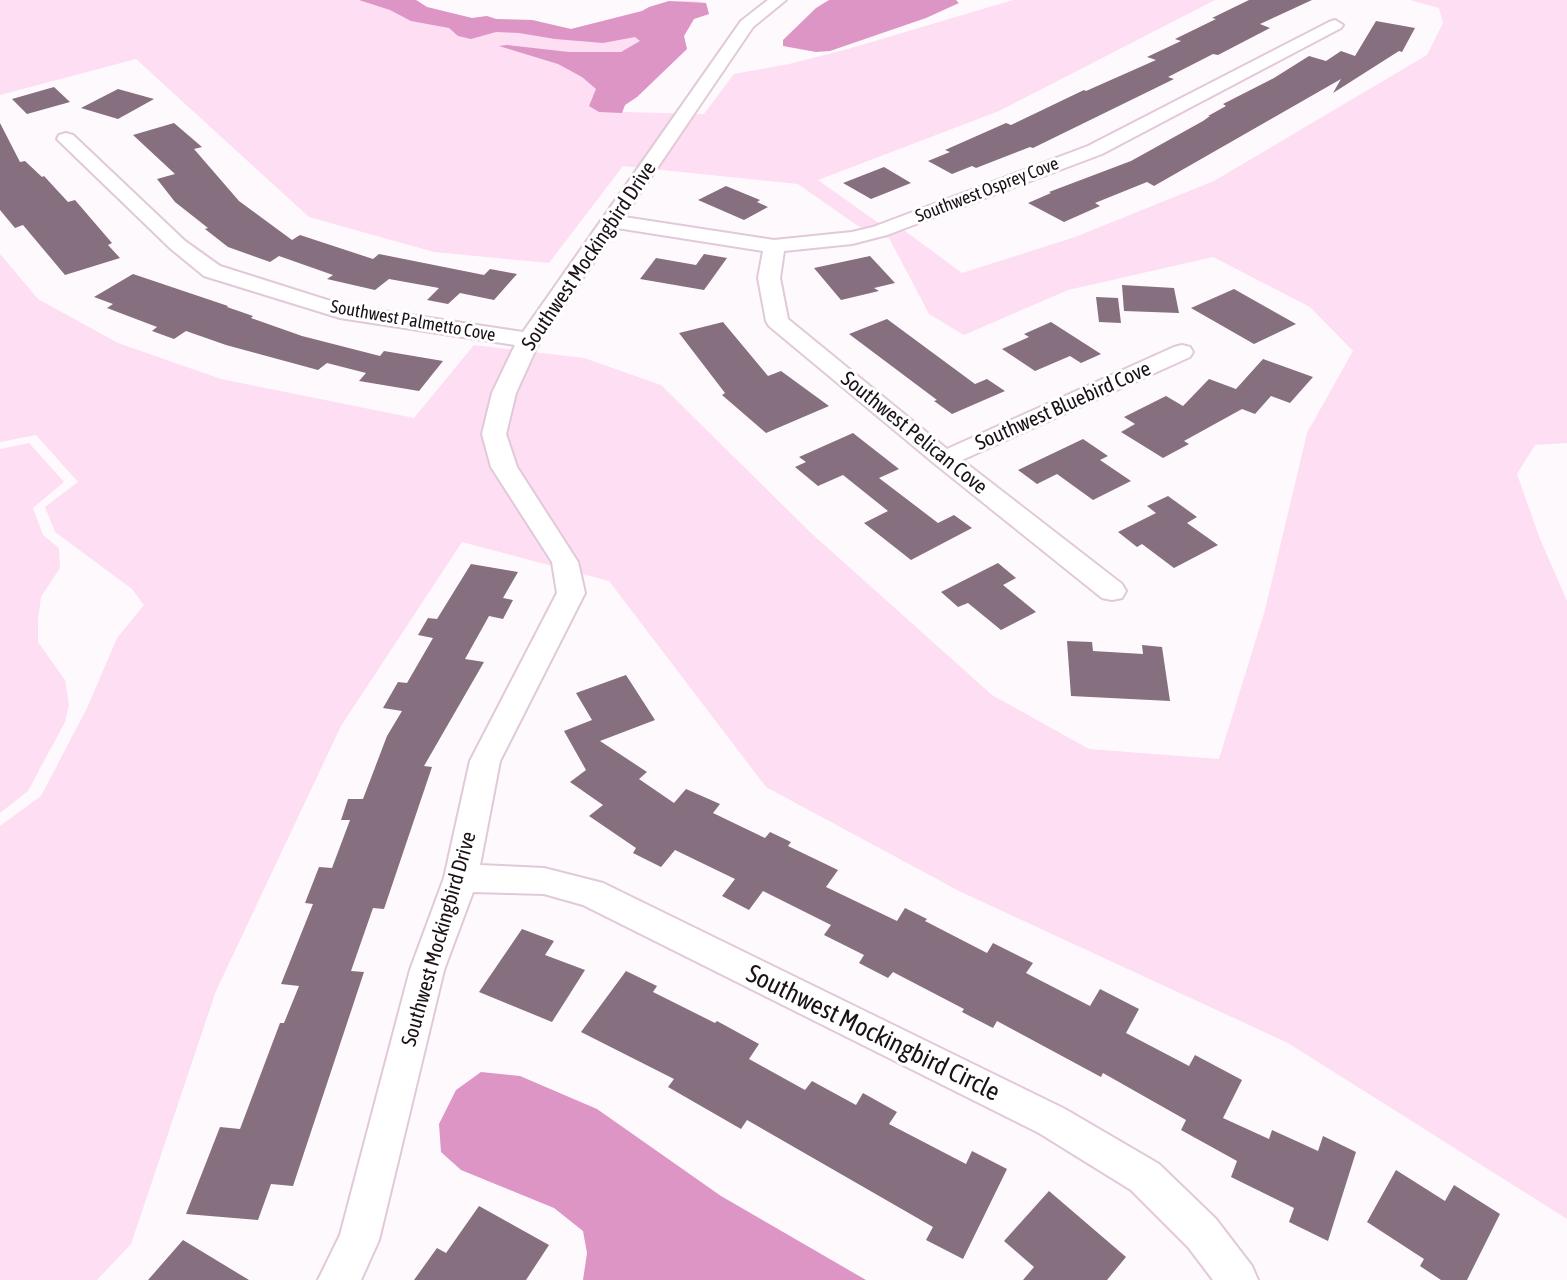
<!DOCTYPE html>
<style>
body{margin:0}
canvas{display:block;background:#fef9fc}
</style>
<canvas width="1567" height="1280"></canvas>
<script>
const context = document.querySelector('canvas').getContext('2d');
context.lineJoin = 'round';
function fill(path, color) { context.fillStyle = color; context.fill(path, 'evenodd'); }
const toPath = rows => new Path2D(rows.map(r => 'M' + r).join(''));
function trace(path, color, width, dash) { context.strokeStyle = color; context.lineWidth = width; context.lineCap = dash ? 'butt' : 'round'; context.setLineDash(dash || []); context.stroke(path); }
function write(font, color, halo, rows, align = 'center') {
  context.font = font + ' "Asap Condensed",sans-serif'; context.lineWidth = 6; context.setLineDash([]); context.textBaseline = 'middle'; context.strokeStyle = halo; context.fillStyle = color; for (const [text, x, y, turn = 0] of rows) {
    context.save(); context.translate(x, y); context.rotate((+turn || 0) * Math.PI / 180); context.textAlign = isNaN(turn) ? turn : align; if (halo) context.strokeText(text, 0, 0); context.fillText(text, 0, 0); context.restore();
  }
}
fill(toPath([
 [0,0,416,0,427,7,472,18,487,16,496,19,532,20,571,29,642,11,649,7,669,1,697,1,706,3,709,14,694,19,684,36,687,49,637,97,625,105,622,112,704,114,734,74,789,64,848,49,1013,0,1215,0,999,111,818,180,877,222,905,231,962,273,1075,237,1214,181,1427,55,1443,23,1439,8,1410,0,1567,0,1567,443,1535,445,1517,474,1540,539,1567,601,1567,1219,1288,1043,961,892,766,787,609,581,462,542,341,726,216,991,131,1244,97,1280,0,1280,0,826,41,796,87,708,117,638,144,605,132,589,55,532,45,507,78,482,36,435,0,442,0,254,38,299,118,343,221,379,414,418,474,345,584,358,661,385,811,533,992,695,1089,749,1219,759,1265,610,1307,433,1353,351,1310,307,1213,257,1068,290,964,335,929,314,889,238,858,226,798,184,623,166,549,263,434,252,309,217,136,59,0,95],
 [29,443,64,482,33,508,43,535,59,548,60,568,41,597,38,619,38,642,65,680,69,705,65,722,28,791,0,813,0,449]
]), '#fddef2');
fill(toPath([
 [359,0,416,0,427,7,472,18,487,16,496,19,532,20,571,29,642,11,649,7,669,1,706,3,709,14,694,19,684,36,687,49,637,97,625,105,622,113,599,112,589,106,596,89,582,77,558,64,499,46,507,45,569,52,621,52,640,41,635,37,603,43,555,39,519,33,496,32,471,39,458,36,449,28,411,21,390,10],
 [829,0,956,0,959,3,926,18,830,51,816,52,783,46,783,40,816,8],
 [481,1072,520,1076,597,1109,721,1196,866,1280,583,1280,587,1253,583,1231,554,1208,461,1170,441,1152,439,1124,456,1090]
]), '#dd95c6');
fill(toPath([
 [1249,0,1312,0,1260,24,1270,28,1218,55,1213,54,1168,77,1174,79,1033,148,1030,147,976,168,972,166,952,174,928,161,950,152,945,150,1006,123,1011,125,1084,90,1086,91,1156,60,1147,57,1181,41,1175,39,1216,19,1212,18],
 [1376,21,1415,28,1402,52,1399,51,1333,93,1341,79,1154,186,1147,182,1095,203,1100,206,1064,222,1028,203,1051,193,1049,192,1131,161,1203,121,1210,116,1208,116,1226,106,1223,104,1274,78,1309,56,1326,61,1341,51,1355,56],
 [54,87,70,102,27,114,12,99],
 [118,89,154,99,118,119,81,108],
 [0,123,20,162,25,161,42,177,44,176,68,202,75,200,112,243,108,245,120,258,65,275,23,225,15,228,0,210],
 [174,123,202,147,194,149,239,201,292,240,300,235,373,259,379,254,484,275,490,269,517,274,494,300,460,293,448,304,427,300,439,288,389,279,375,290,327,279,333,275,279,256,270,262,228,247,205,229,208,228,175,202,157,179,175,174,133,135],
 [884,167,911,183,871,199,843,183],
 [726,186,760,200,757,202,768,207,744,220,698,200],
 [704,254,727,258,704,290,640,279,656,258,696,265],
 [870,256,895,283,874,288,879,291,841,300,814,268],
 [133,274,228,306,227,307,253,316,251,318,302,336,380,356,384,351,443,361,419,391,359,381,366,373,327,363,318,370,226,345,186,331,174,339,152,331,157,327,107,308,113,304,94,297],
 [1122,285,1174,288,1179,313,1124,311],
 [1234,289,1296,324,1254,344,1191,308],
 [1096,297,1118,298,1121,323,1099,322],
 [887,319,975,384,987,379,1005,391,952,414,934,401,937,400,849,334],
 [723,322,768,376,781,371,829,406,766,433,722,395,725,393,679,333],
 [1051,322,1101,354,1081,363,1070,356,1035,371,1002,349,1029,337,1024,334],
 [1263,359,1313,377,1290,403,1271,396,1255,414,1242,409,1184,441,1189,444,1163,458,1121,432,1135,424,1124,417,1166,396,1183,406,1209,379,1236,389],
 [853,433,899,469,879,478,938,523,954,515,972,528,911,560,864,523,888,511,843,475,818,486,795,467,806,462,799,457],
 [1083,439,1108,456,1100,460,1131,481,1093,500,1057,474,1037,484,1018,470],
 [1168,496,1197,517,1187,523,1218,545,1174,568,1142,544,1137,547,1118,532,1156,513,1147,506],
 [998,563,1016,578,1003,585,1036,612,1001,630,968,603,958,607,941,592],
 [471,564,518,572,503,598,513,600,503,619,489,616,465,659,484,662,424,766,432,767,384,909,373,908,351,971,364,972,293,1186,271,1184,258,1220,186,1214,220,1127,240,1129,280,1023,284,1023,299,986,281,984,313,904,305,903,319,867,332,868,350,820,341,820,348,799,363,799,387,736,402,711,383,708,398,682,407,683,433,638,418,635,428,618,437,619],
 [1067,641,1092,642,1093,651,1143,654,1142,645,1162,647,1170,701,1071,696],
 [626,675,655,720,600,741,647,772,639,779,674,803,686,789,720,804,713,813,765,838,770,832,791,842,788,846,838,870,826,887,897,921,905,908,927,919,925,921,987,953,993,943,1033,963,1026,973,1090,1006,1100,989,1139,1009,1126,1033,1189,1066,1195,1055,1242,1080,1223,1118,1269,1139,1272,1130,1318,1151,1323,1136,1356,1152,1328,1241,1289,1222,1294,1208,1231,1177,1237,1161,1181,1130,1186,1120,1103,1073,1101,1077,997,1021,993,1028,962,1012,964,1009,893,972,888,978,859,963,864,955,824,935,831,925,763,891,749,910,722,896,735,879,675,850,661,867,633,853,636,848,589,816,603,805,570,782,586,770,564,731,592,720,576,693],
 [522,929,554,941,545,955,585,970,552,1022,479,992],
 [626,971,657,986,653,992,715,1023,717,1021,759,1044,749,1059,805,1090,812,1081,856,1105,863,1093,897,1112,889,1124,966,1164,972,1151,1007,1169,963,1259,926,1240,933,1227,747,1120,741,1129,668,1087,674,1079,581,1032],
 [1396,1170,1445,1201,1454,1185,1500,1214,1467,1280,1441,1280,1420,1266,1424,1259,1367,1222],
 [1049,1191,1126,1257,1107,1280,1023,1280,1034,1267,1004,1241],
 [479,1206,549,1245,526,1280,414,1280,437,1248,446,1253],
 [183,1240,249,1280,148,1280]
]), '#866f7e');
const minor = toPath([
 [768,0,786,0,753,27,624,217,774,240,852,232,873,227,1088,146,1329,22,1335,20,1343,25,1341,28,1102,154,887,235,852,244,784,251,780,278,788,319,947,449,1174,347,1182,345,1190,347,1193,352,1190,357,962,460,1122,584,1126,591,1122,598,1112,600,1102,598,935,464,769,326,766,321,758,278,763,251,617,228,540,340,516,393,506,434,517,467,578,562,585,593,500,761,480,865,544,868,603,883,1065,1109,1159,1164,1216,1219,1252,1266,1258,1280,1213,1280,1188,1247,1131,1190,1039,1133,583,905,544,894,473,892,444,970,379,1240,361,1280,318,1280,340,1235,410,970,444,878,470,761,557,593,552,562,491,467,482,434,492,393,515,345,340,318,204,276,171,249,57,139,59,135,66,133,73,135,185,241,220,266,343,305,523,332,741,21,768,0]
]);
trace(minor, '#e2c9d9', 4);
fill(minor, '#fff');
write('18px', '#1b1218', '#fff', [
 ["Southwest Osprey Cove",987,190,-21],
 ["Southwest Palmetto Cove",413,321,10]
]);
write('21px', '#1b1218', '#fff', [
 ["Southwest Mockingbird Drive",589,256,-56],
 ["Southwest Bluebird Cove",1063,406,-24],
 ["Southwest Pelican Cove",914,433,39],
 ["Southwest Mockingbird Drive",439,939,-74]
]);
write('26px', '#1b1218', '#fff', [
 ["Southwest Mockingbird Circle",873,1033,26]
]);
</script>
